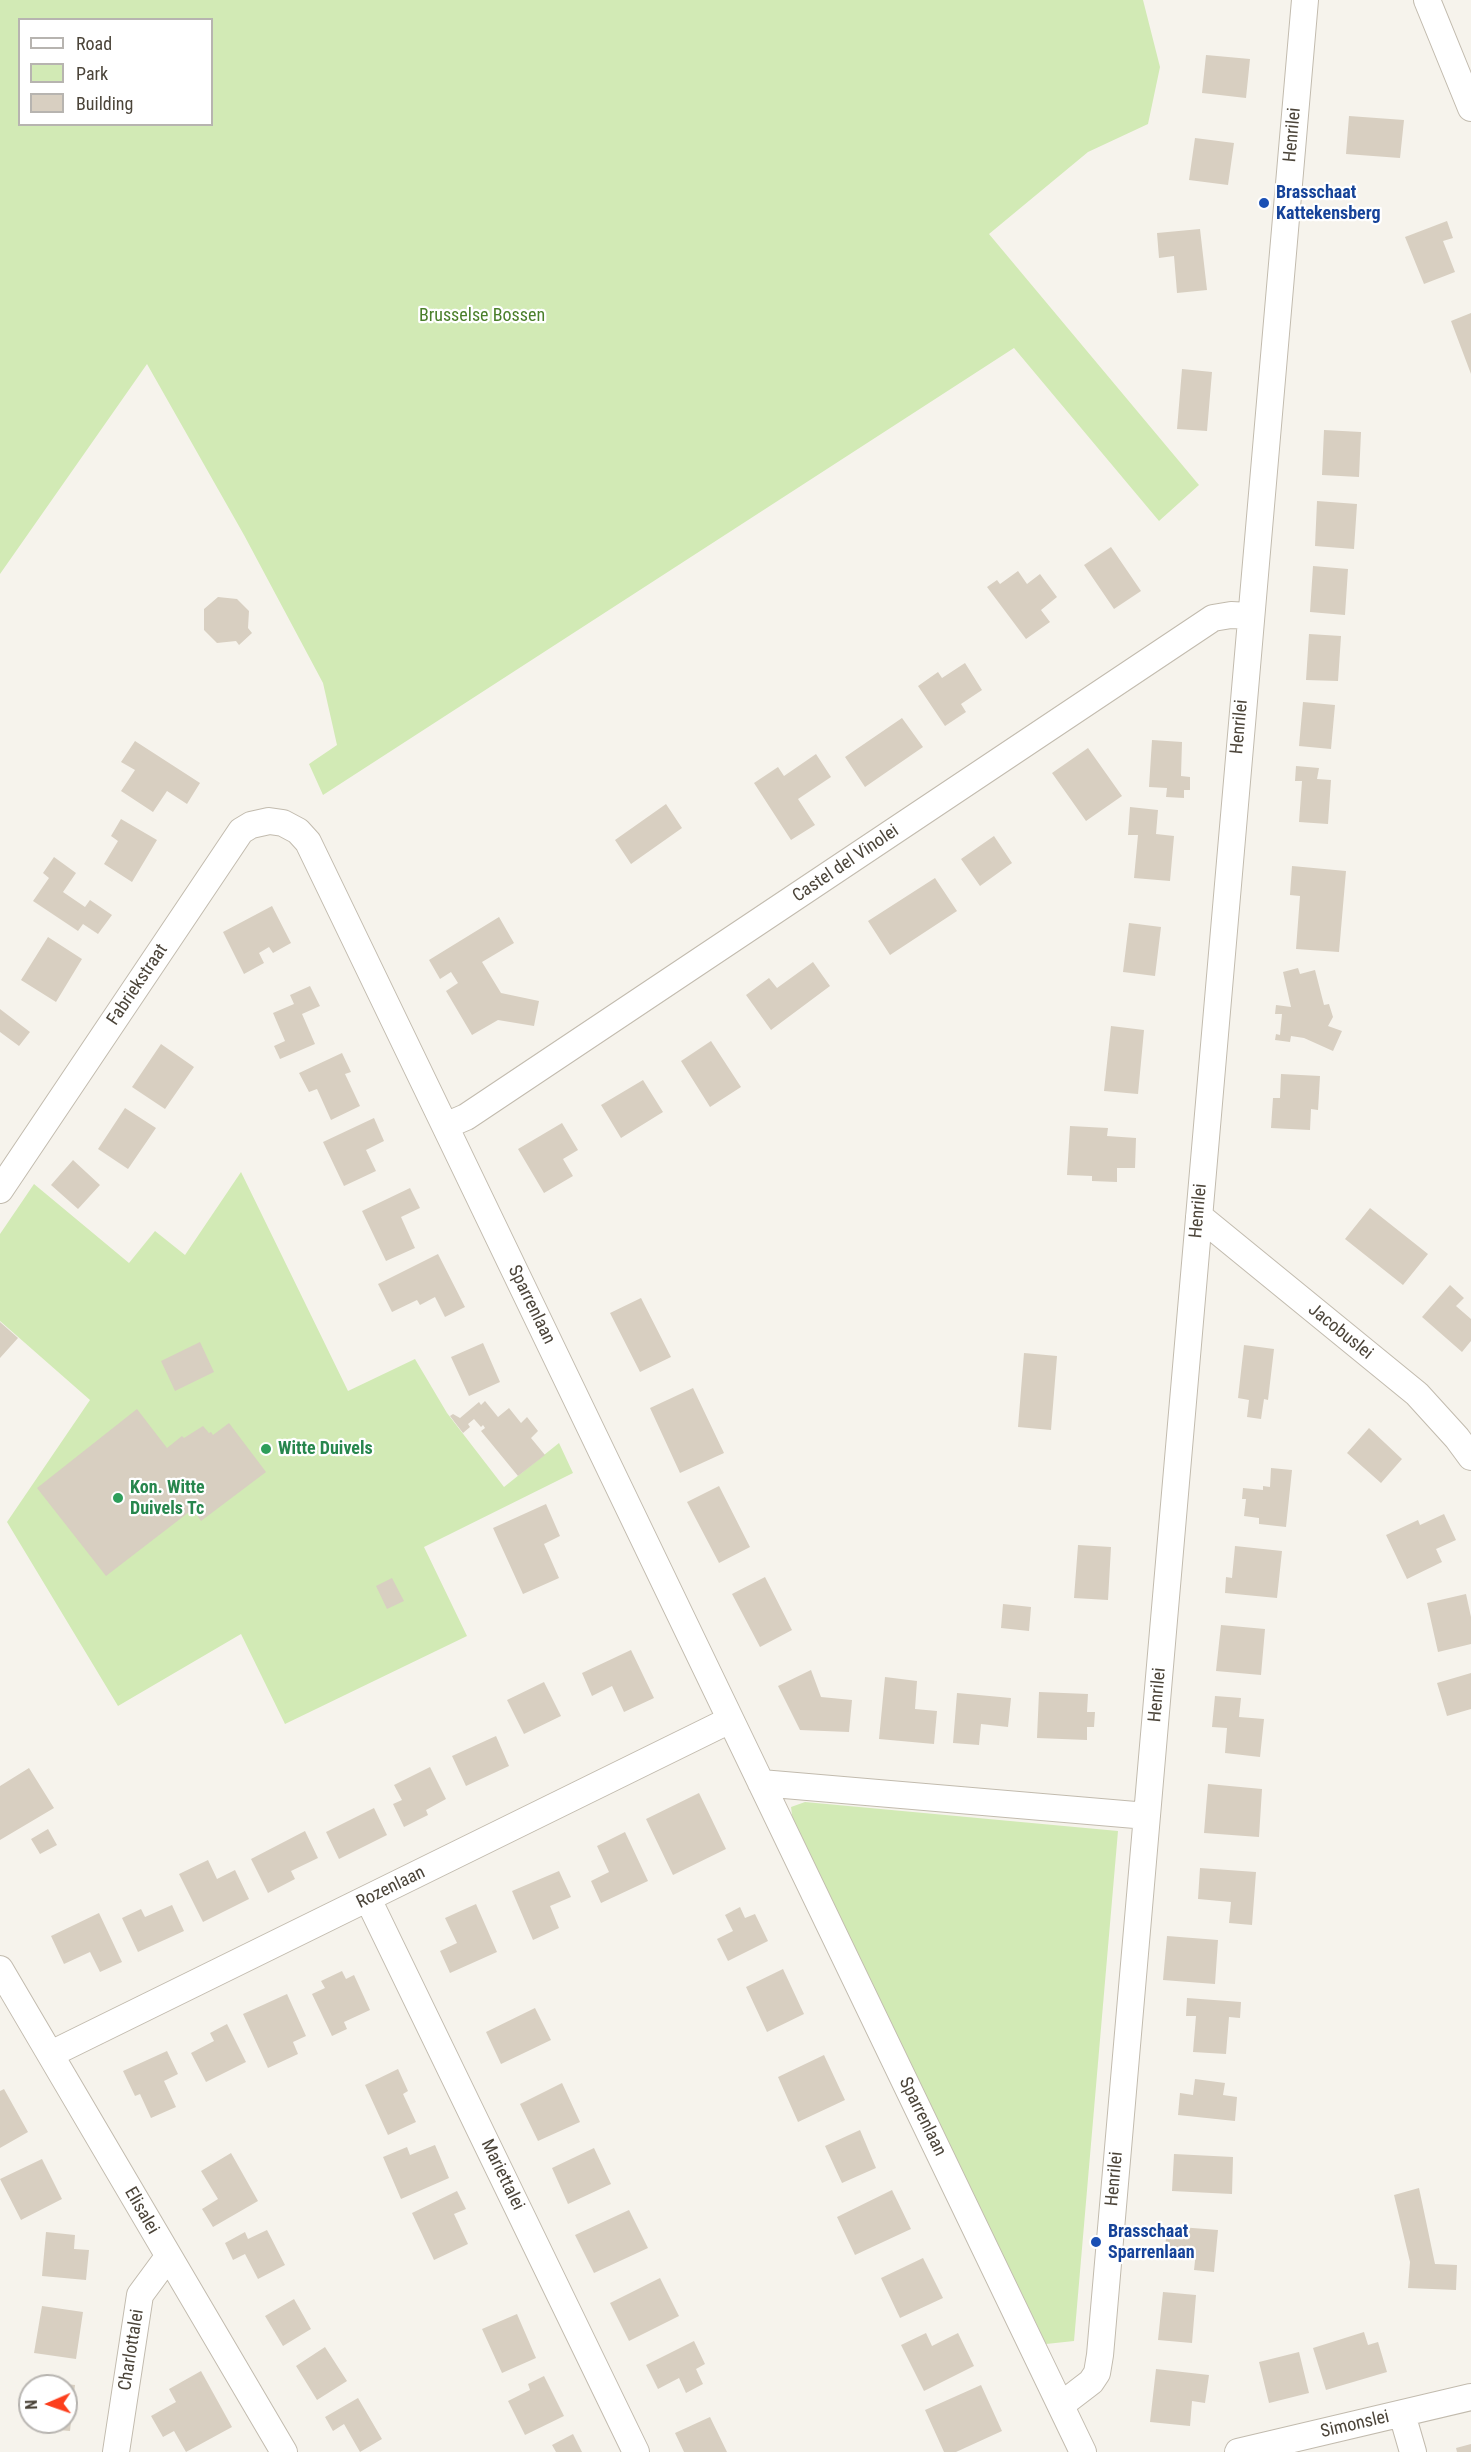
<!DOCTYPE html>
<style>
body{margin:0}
#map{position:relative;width:1471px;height:2452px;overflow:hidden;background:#f6f3ec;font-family:"Roboto Condensed",sans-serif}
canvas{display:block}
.legend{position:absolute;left:18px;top:18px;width:195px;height:108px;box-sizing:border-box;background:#fff;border:2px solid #b7b4b0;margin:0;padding:8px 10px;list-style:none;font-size:18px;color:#4b4439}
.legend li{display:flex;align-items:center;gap:12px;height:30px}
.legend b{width:30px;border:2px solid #b7b4b0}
.north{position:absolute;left:18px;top:2374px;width:60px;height:60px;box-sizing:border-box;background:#fff;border:2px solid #b7b4b0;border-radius:50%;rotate:268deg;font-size:16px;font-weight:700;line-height:24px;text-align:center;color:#4b4439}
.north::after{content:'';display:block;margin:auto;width:21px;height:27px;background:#fc3f1d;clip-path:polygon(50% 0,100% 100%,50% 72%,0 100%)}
</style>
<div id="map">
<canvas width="1471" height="2452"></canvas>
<ul class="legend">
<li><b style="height:8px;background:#fff"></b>Road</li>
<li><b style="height:16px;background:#d2eab5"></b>Park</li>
<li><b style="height:16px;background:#d8cfc1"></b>Building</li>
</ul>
<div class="north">N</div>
</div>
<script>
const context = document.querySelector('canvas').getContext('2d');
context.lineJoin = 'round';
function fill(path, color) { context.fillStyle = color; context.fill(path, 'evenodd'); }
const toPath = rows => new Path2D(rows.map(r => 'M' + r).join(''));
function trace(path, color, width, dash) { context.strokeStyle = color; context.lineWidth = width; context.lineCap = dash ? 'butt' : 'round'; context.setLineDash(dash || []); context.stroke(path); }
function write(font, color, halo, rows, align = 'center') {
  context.font = font + ' "Roboto Condensed",sans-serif'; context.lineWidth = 4.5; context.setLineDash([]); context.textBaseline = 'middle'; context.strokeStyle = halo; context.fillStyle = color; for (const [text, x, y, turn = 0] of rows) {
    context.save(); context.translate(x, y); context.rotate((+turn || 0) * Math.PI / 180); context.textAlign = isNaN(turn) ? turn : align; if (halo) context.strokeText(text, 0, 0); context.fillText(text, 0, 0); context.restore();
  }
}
fill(toPath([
 [0,0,1143,0,1160,67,1148,124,1088,152,989,234,1199,485,1159,521,1014,348,323,795,309,764,337,745,323,683,244,535,147,364,0,574],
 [20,20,212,20,212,124,20,124],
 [241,1172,348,1391,415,1359,447,1413,504,1487,559,1443,573,1473,424,1547,467,1636,285,1724,241,1634,118,1706,7,1522,90,1400,0,1321,0,1234,34,1184,129,1263,155,1231,185,1255],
 [805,1802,1118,1831,1074,2341,1046,2344,793,1822,791,1807]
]), '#d2eab5');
fill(toPath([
 [1206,55,1250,59,1246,98,1202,93],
 [1349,116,1404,120,1400,158,1346,154],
 [1195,138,1234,143,1228,185,1189,180],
 [1447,221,1453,238,1443,241,1455,272,1424,284,1405,237],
 [1200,229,1207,290,1177,293,1174,256,1159,258,1157,233],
 [1471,313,1471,374,1451,321],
 [1182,369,1212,372,1207,431,1177,429],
 [1324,430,1361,432,1359,477,1322,475],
 [1317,501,1357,504,1354,549,1315,546],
 [1111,547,1141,591,1114,609,1084,565],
 [1313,566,1348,569,1345,615,1310,612],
 [1018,571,1027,584,1040,574,1057,597,1041,610,1050,622,1026,639,987,587,997,580,1000,584],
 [218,597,237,599,249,611,248,628,252,633,239,645,236,641,217,643,204,630,204,609],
 [1309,634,1341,636,1338,681,1306,680],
 [965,663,982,690,961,704,966,712,945,726,918,686,938,672,942,678],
 [1303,702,1335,705,1331,749,1299,746],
 [902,718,923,747,865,787,845,757],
 [1152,740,1182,742,1181,776,1190,777,1190,790,1184,790,1184,798,1166,797,1167,788,1149,787],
 [135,741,200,783,187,804,167,791,153,812,121,791,135,770,121,762],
 [1088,748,1122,796,1086,821,1052,773],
 [816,754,831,777,798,799,815,825,791,840,754,783,778,767,784,776],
 [1296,766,1319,768,1317,779,1331,780,1328,824,1299,822,1302,781,1295,781],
 [666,804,682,828,631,864,615,840],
 [1130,807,1158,810,1156,834,1174,836,1170,881,1134,878,1138,835,1128,835],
 [121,819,157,840,132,882,104,864,118,841,111,836],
 [994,836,1012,863,980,886,961,859],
 [54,857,76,873,63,892,85,907,90,900,112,915,98,934,83,924,78,931,33,901,49,878,43,873],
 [1292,866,1346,871,1339,952,1296,949,1300,896,1290,895],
 [935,878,957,911,890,955,868,921],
 [272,906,291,943,273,953,269,947,259,953,264,963,244,974,223,932],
 [499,917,514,943,482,962,501,993,539,1001,534,1026,498,1020,472,1035,446,991,458,983,451,972,440,979,429,960],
 [1129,923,1161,927,1155,976,1123,972],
 [48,937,82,959,56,1002,21,980],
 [813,962,830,986,771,1030,746,995,769,978,777,988],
 [1298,968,1300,974,1315,970,1324,1005,1329,1004,1333,1017,1328,1026,1342,1031,1333,1051,1304,1038,1291,1036,1290,1042,1275,1040,1276,1034,1280,1035,1282,1014,1275,1014,1276,1005,1291,1007,1283,972],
 [310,986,320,1006,302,1014,315,1044,280,1059,274,1046,285,1041,273,1013,294,1004,290,995],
 [0,1009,30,1032,19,1046,0,1032],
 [1111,1026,1144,1030,1138,1094,1104,1091],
 [711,1041,741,1087,710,1107,681,1061],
 [161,1044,194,1067,165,1109,132,1087],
 [342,1053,351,1072,345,1074,360,1106,331,1120,317,1089,309,1092,299,1073],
 [1281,1074,1320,1076,1318,1110,1311,1109,1310,1130,1271,1128,1273,1098,1280,1098],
 [643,1080,663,1112,621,1138,601,1105],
 [125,1108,156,1128,128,1169,98,1149],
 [374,1118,384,1141,366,1150,376,1171,344,1186,323,1142],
 [562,1123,578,1150,563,1159,573,1176,544,1193,518,1149],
 [1070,1126,1108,1128,1107,1136,1136,1138,1135,1168,1117,1168,1117,1182,1092,1181,1092,1176,1067,1175],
 [73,1160,100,1185,78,1209,51,1185],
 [410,1188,420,1208,401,1217,415,1248,386,1261,362,1211],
 [1370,1208,1428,1254,1403,1285,1345,1239],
 [438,1254,465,1307,445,1317,435,1297,420,1305,417,1300,392,1312,378,1284],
 [1450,1285,1464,1298,1456,1306,1471,1319,1471,1341,1462,1352,1422,1317],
 [641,1298,671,1357,640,1372,610,1313],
 [0,1322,18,1338,0,1358],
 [200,1342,214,1372,175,1391,161,1361],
 [483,1343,500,1382,469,1396,451,1357],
 [1244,1345,1274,1349,1268,1400,1264,1399,1261,1419,1247,1417,1249,1400,1238,1398],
 [1024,1353,1057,1356,1051,1430,1018,1427],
 [693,1388,724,1453,680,1473,650,1408],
 [485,1401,498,1417,509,1408,521,1423,527,1417,538,1431,531,1438,545,1455,518,1476,481,1431,485,1428,483,1425,481,1427,474,1419,468,1424,470,1427,463,1433,450,1416,453,1414,460,1418,479,1402,481,1405],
 [137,1409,167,1448,182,1436,184,1438,203,1426,209,1433,211,1432,213,1435,229,1423,266,1472,201,1521,193,1509,106,1576,37,1488],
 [1369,1428,1402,1459,1381,1483,1347,1453],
 [1271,1468,1292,1470,1286,1527,1259,1524,1259,1518,1244,1516,1246,1499,1242,1499,1243,1488,1263,1490,1263,1486,1270,1487],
 [719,1486,750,1547,719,1563,687,1502],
 [546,1504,560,1536,544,1544,559,1578,523,1594,493,1528],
 [1444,1514,1456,1540,1436,1549,1442,1562,1407,1579,1386,1535,1418,1520,1420,1525],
 [1078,1545,1111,1547,1108,1600,1074,1598],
 [1235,1546,1282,1551,1277,1598,1225,1593,1226,1577,1232,1578],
 [765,1577,792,1630,760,1647,732,1594],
 [392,1578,404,1601,387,1609,376,1586],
 [1466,1594,1471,1617,1471,1644,1438,1652,1427,1603],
 [1003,1604,1031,1607,1029,1631,1001,1628],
 [1221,1625,1265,1629,1261,1675,1216,1671],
 [631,1650,654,1698,624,1712,612,1686,592,1696,582,1673],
 [811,1670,821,1697,852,1700,849,1732,800,1730,778,1686],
 [1471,1673,1471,1709,1447,1716,1437,1683],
 [885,1677,917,1681,915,1709,937,1711,934,1744,879,1739],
 [544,1682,561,1716,524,1734,507,1700],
 [1039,1692,1088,1694,1087,1712,1095,1712,1094,1727,1087,1727,1087,1740,1037,1738],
 [957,1693,1011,1698,1008,1727,981,1724,979,1745,953,1743],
 [1215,1696,1241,1698,1239,1717,1264,1719,1260,1757,1225,1753,1227,1728,1212,1727],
 [496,1736,509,1766,466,1786,452,1756],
 [430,1767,446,1799,426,1810,428,1815,404,1827,393,1804,402,1800,394,1785],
 [29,1768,54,1808,0,1840,0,1786],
 [1208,1784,1262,1789,1259,1837,1204,1833],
 [699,1793,726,1849,673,1875,646,1819],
 [374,1808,387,1835,339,1859,326,1832],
 [48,1829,57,1845,40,1854,31,1839],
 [305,1831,318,1858,291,1871,295,1879,268,1893,251,1859],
 [625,1832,648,1881,601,1903,591,1881,609,1872,597,1846],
 [208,1860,217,1879,235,1870,249,1899,203,1922,179,1874],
 [1200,1868,1256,1872,1252,1925,1229,1923,1231,1902,1198,1899],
 [559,1871,571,1897,550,1906,559,1928,533,1940,512,1891],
 [476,1904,497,1952,450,1973,440,1951,457,1943,445,1918],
 [172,1905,184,1931,138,1952,122,1918,141,1909,145,1917],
 [740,1907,745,1918,755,1914,768,1941,728,1961,717,1939,733,1931,725,1915],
 [99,1913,122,1962,100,1972,90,1952,64,1964,51,1936],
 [1167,1936,1218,1940,1215,1984,1163,1980],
 [783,1969,804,2014,767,2032,746,1987],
 [342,1971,346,1979,354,1975,370,2010,344,2022,347,2029,332,2036,312,1994,325,1988,321,1981],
 [287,1994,306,2036,293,2042,298,2054,268,2068,243,2014],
 [1187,1998,1241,2002,1240,2018,1229,2017,1226,2054,1193,2052,1196,2016,1186,2016],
 [535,2008,551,2040,501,2064,486,2032],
 [227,2024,246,2062,206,2082,191,2053,214,2041,210,2033],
 [167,2051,178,2074,164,2081,176,2107,151,2118,140,2094,135,2096,123,2071],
 [824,2055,845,2100,798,2122,778,2077],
 [398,2069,408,2091,403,2094,416,2122,388,2135,365,2085],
 [1195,2079,1225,2083,1223,2095,1237,2097,1235,2121,1178,2115,1180,2093,1193,2095],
 [562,2083,580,2122,538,2141,520,2104],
 [4,2089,28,2132,0,2148,0,2091],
 [860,2130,876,2168,842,2183,825,2146],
 [435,2145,449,2178,401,2199,383,2157,407,2147,410,2155],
 [594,2148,611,2184,568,2204,552,2168],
 [231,2153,258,2201,213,2227,202,2209,218,2199,201,2171],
 [1174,2154,1233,2157,1232,2194,1172,2191],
 [42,2159,62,2199,21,2220,0,2179],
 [1419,2188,1435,2264,1457,2265,1456,2290,1408,2288,1410,2262,1394,2195],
 [892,2190,911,2229,855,2255,837,2217],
 [457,2191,466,2209,454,2214,468,2244,434,2260,412,2213],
 [629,2210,648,2248,594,2273,575,2235],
 [1167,2226,1218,2230,1214,2272,1194,2270,1196,2252,1165,2250],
 [267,2230,285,2265,258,2279,245,2254,233,2260,225,2243,245,2232,248,2239],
 [46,2232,75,2235,74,2249,89,2250,86,2280,42,2276],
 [923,2258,943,2298,900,2318,881,2278],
 [660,2278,679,2316,629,2341,610,2303],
 [1163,2292,1196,2295,1192,2343,1158,2340],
 [294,2299,311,2329,283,2346,265,2316],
 [42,2306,83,2312,76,2359,34,2353],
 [517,2314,536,2358,502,2373,482,2329],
 [1364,2332,1368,2345,1378,2342,1387,2372,1326,2390,1313,2348],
 [926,2333,932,2346,958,2333,974,2366,924,2391,901,2345],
 [694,2341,705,2364,696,2369,703,2384,686,2393,679,2378,658,2389,646,2365],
 [325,2347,347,2381,317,2400,296,2366],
 [1299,2352,1309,2393,1269,2403,1259,2362],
 [1156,2369,1209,2375,1205,2403,1192,2401,1190,2426,1150,2422],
 [201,2371,232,2427,186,2452,174,2431,163,2437,151,2416,176,2402,169,2389],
 [544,2376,564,2416,525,2435,508,2401,530,2390,528,2384],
 [40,2381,75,2385,70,2431,35,2428,36,2422,66,2422,66,2386,39,2386],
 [981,2385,1002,2431,956,2452,944,2452,925,2410],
 [358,2398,382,2439,360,2452,344,2424,333,2431,325,2417],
 [710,2417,727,2452,684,2452,675,2433],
 [573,2434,582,2452,556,2452,552,2445],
 [1471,2444,1471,2452,1457,2452,1456,2448]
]), '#d8cfc1');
const minor = toPath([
 [1427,0,1471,108],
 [445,1126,466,1117,1213,618,1231,615,1250,616],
 [0,1190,241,831,251,825,269,821,283,823,298,831,308,842,445,1126,1083,2452],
 [1199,1216,1417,1394,1457,1438,1471,1457],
 [761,1783,1147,1816],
 [368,1899,636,2452],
 [0,1969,284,2452],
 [51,2054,730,1720],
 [1061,2405,1091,2382,1097,2373,1100,2355,1305,0],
 [1402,2414,1413,2452],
 [116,2452,140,2295,168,2257],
 [1238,2452,1471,2397]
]);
trace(minor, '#c2bbae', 28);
trace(minor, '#fff', 26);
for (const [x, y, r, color] of [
 [1264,203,6,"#1a4fb4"],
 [266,1449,6,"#2e9e5b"],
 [118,1498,6,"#2e9e5b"],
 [1096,2242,6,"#1a4fb4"]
]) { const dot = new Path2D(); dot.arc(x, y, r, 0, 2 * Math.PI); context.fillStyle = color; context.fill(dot); trace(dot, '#fff', 2); }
write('18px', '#4b4439', '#fff', [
 ["Henrilei",1293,135,-85],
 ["Henrilei",1240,727,-85],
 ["Castel del Vinolei",846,864,-34],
 ["Fabriekstraat",138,985,-56],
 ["Henrilei",1199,1211,-85],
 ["Sparrenlaan",531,1305,64],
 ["Jacobuslei",1340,1332,39],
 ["Henrilei",1158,1695,-85],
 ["Rozenlaan",391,1888,-26],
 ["Sparrenlaan",922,2117,64],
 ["Mariettalei",502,2175,64],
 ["Henrilei",1115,2179,-85],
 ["Elisalei",141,2211,60],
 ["Charlottalei",132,2350,-81],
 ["Simonslei",1355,2425,-13]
]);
write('bold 18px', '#164399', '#fff', [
 ["Brasschaat",1276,193],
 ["Kattekensberg",1276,214],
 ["Brasschaat",1108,2232],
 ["Sparrenlaan",1108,2253]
], 'left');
write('18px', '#4a7f2a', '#fff', [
 ["Brusselse Bossen",482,316]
]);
write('bold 18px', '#27864d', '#fff', [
 ["Witte Duivels",278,1449],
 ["Kon. Witte",130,1488],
 ["Duivels Tc",130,1509]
], 'left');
</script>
